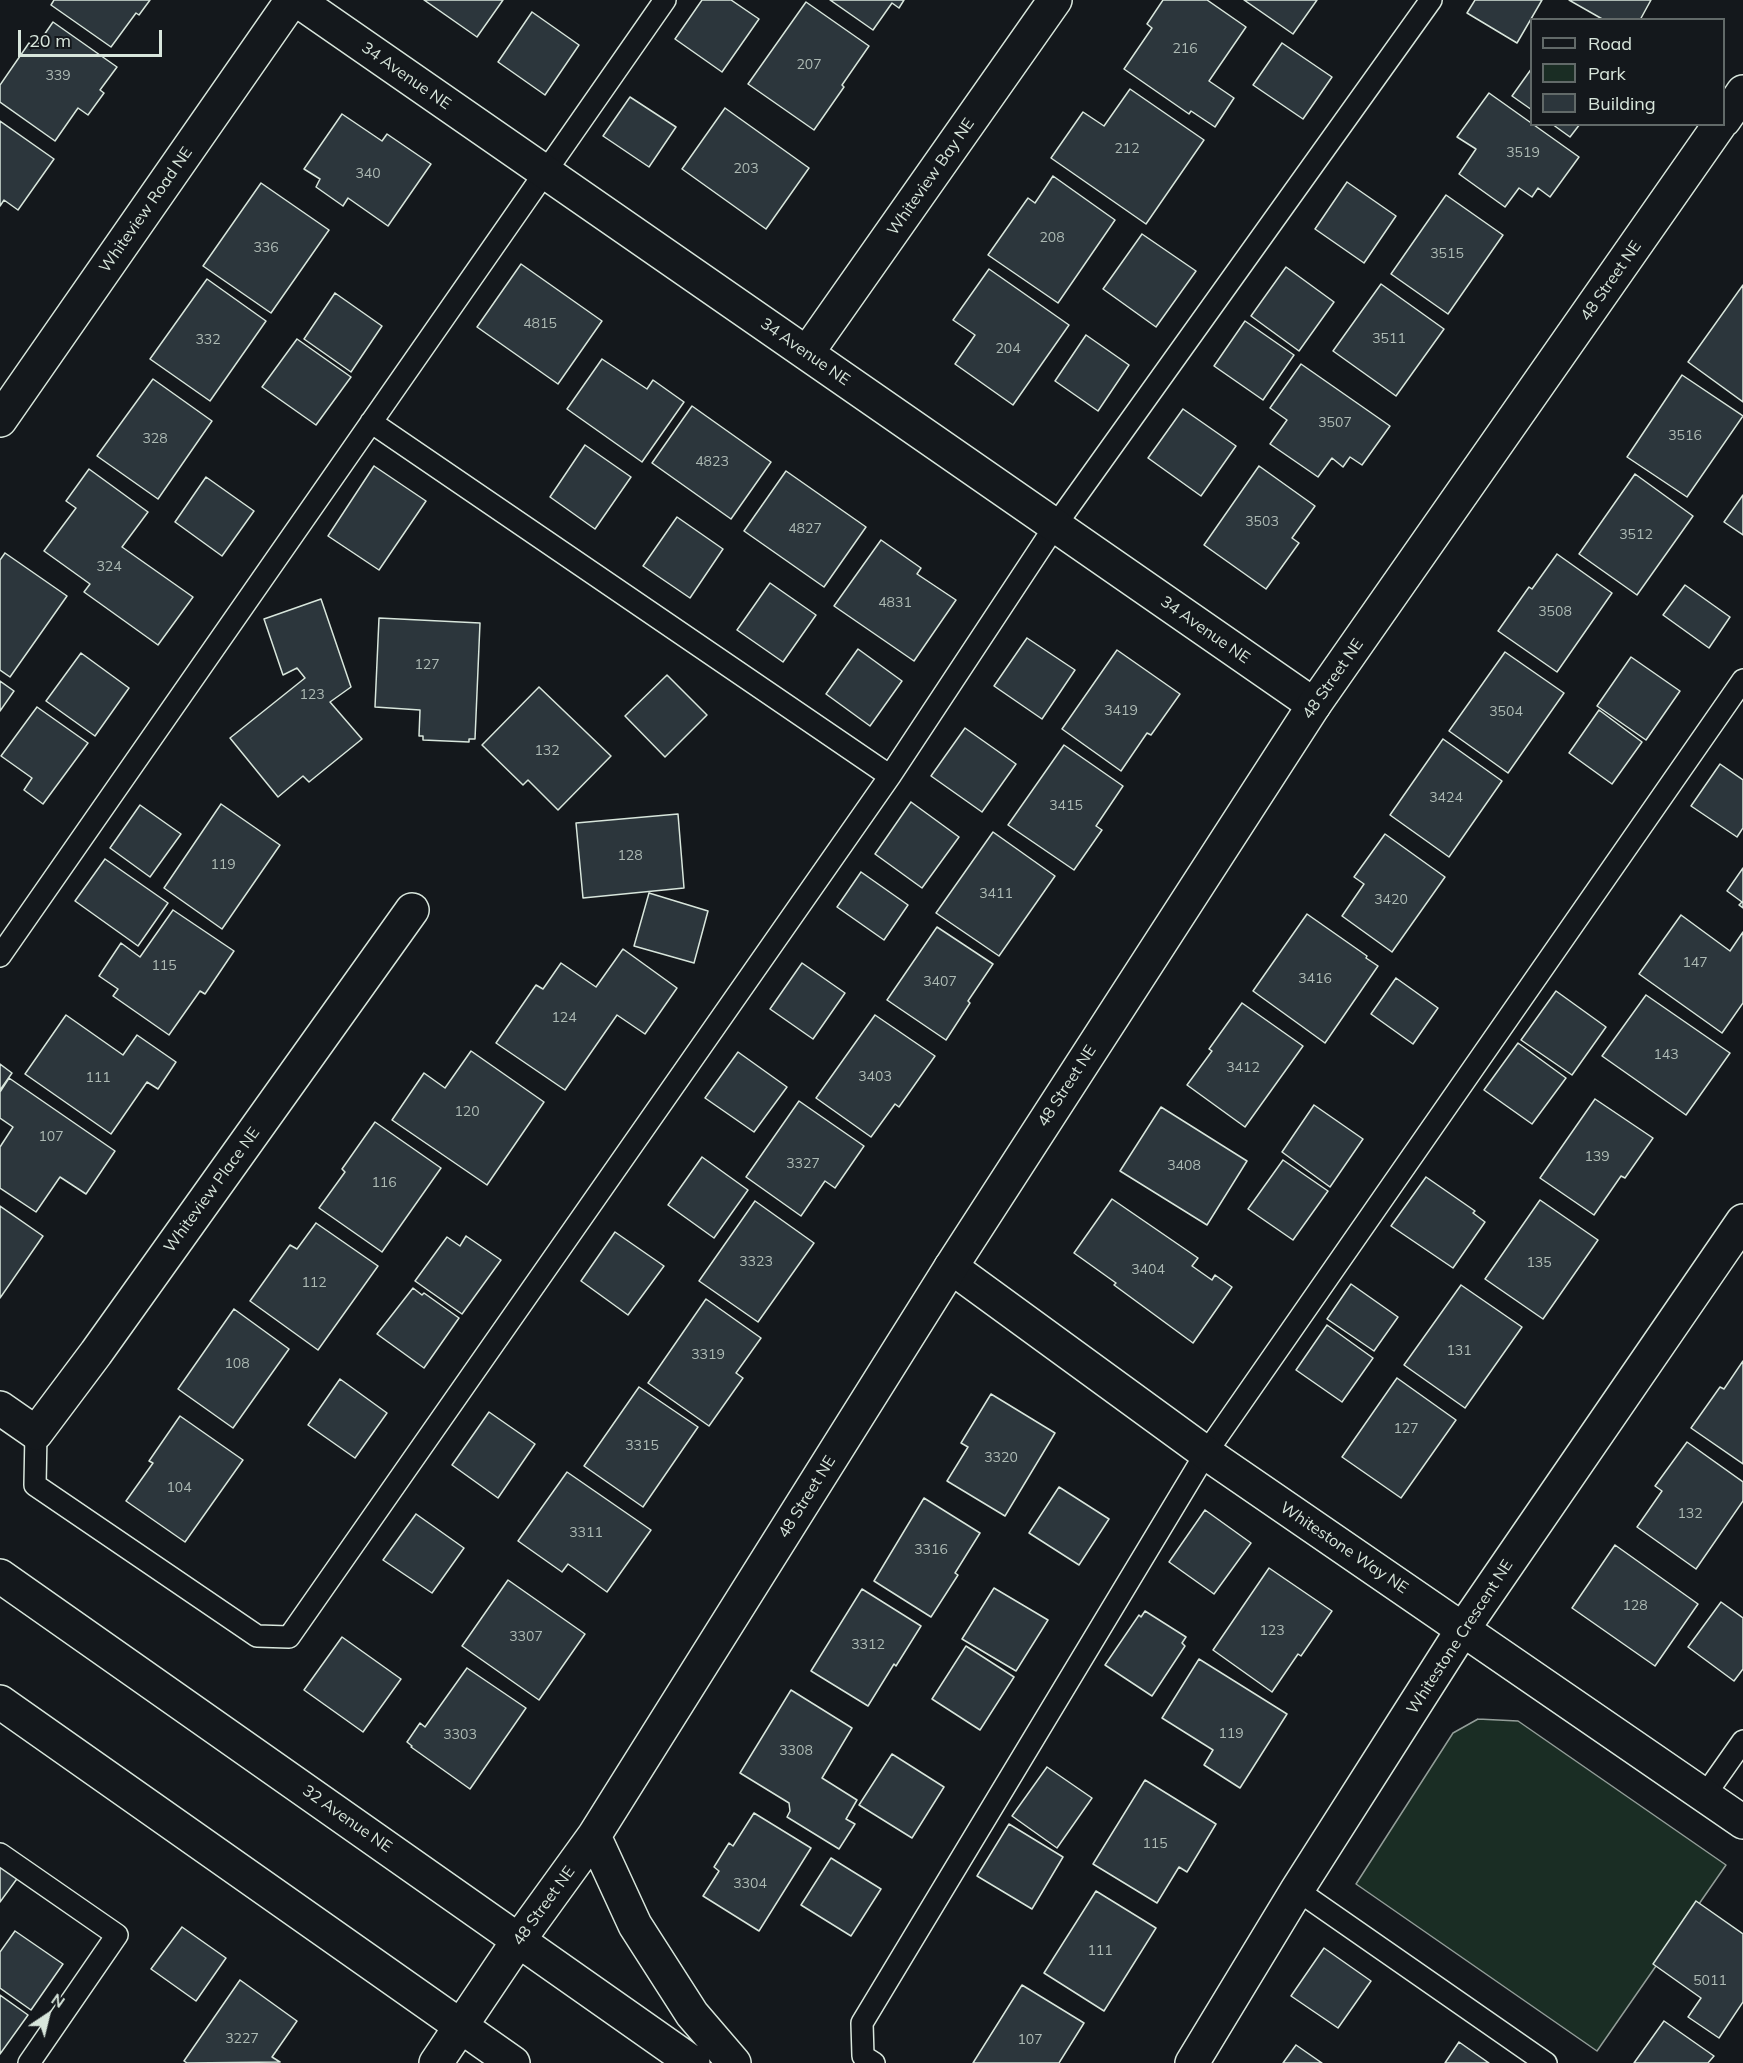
<!DOCTYPE html>
<style>
body{margin:0}
#map{position:relative;width:1743px;height:2063px;overflow:hidden;background:#14181c;font-family:Mulish,sans-serif}
canvas{display:block}
.legend{position:absolute;left:1530px;top:18px;width:195px;height:108px;box-sizing:border-box;background:#14181c;border:2px solid #626a69;margin:0;padding:8px 10px;list-style:none;font-size:18px;color:#d8e6dc}
.legend li{display:flex;align-items:center;gap:12px;height:30px}
.legend b{width:30px;border:2px solid #626a69}
.north{position:absolute;left:18px;top:1985px;width:60px;height:60px;-webkit-text-stroke:4px #14181c;paint-order:stroke;rotate:35deg;font-size:16px;font-weight:700;line-height:24px;text-align:center;color:#d8e6dc}
.north::after{content:'';display:block;margin:auto;width:21px;height:27px;background:#d8e6dc;clip-path:polygon(50% 0,100% 100%,50% 72%,0 100%)}
.scale{position:absolute;left:18px;top:30px;width:144px;height:27px;box-sizing:border-box;border:3px solid #d8e6dc;border-top:0;padding-left:8px;font-size:18px;line-height:21px;white-space:nowrap;color:#d8e6dc;-webkit-text-stroke:4px #14181c;paint-order:stroke}
</style>
<div id="map">
<canvas width="1743" height="2063"></canvas>
<ul class="legend">
<li><b style="height:8px;background:#14181c"></b>Road</li>
<li><b style="height:16px;background:#1a2d24"></b>Park</li>
<li><b style="height:16px;background:#2c363c"></b>Building</li>
</ul>
<div class="north">N</div>
<div class="scale">20 m</div>
</div>
<script>
const context = document.querySelector('canvas').getContext('2d');
context.lineJoin = 'round';
function fill(path, color) { context.fillStyle = color; context.fill(path, 'evenodd'); }
const toPath = rows => new Path2D(rows.map(r => 'M' + r).join(''));
function trace(path, color, width, dash) { context.strokeStyle = color; context.lineWidth = width; context.lineCap = dash ? 'butt' : 'round'; context.setLineDash(dash || []); context.stroke(path); }
function write(font, color, halo, rows, align = 'center') {
  context.font = font + ' Mulish,sans-serif'; context.lineWidth = 4.5; context.setLineDash([]); context.textBaseline = 'middle'; context.strokeStyle = halo; context.fillStyle = color; for (const [text, x, y, turn = 0] of rows) {
    context.save(); context.translate(x, y); context.rotate((+turn || 0) * Math.PI / 180); context.textAlign = isNaN(turn) ? turn : align; if (halo) context.strokeText(text, 0, 0); context.fillText(text, 0, 0); context.restore();
  }
}
const green = toPath([
 [1478,1719,1518,1721,1726,1865,1597,2051,1356,1884,1453,1733,1478,1719]
]);
fill(green, '#1a2d24');
trace(green, '#939e99', 1.5);
const building = toPath([
 [54,0,150,0,139,15,136,13,111,47,51,5,54,0],
 [424,0,503,0,477,37,424,0],
 [702,0,731,0,759,19,722,72,675,39,702,0],
 [830,0,904,0,899,8,892,3,873,30,830,0],
 [1163,0,1207,0,1246,27,1209,81,1234,98,1215,127,1191,111,1189,114,1124,69,1152,28,1147,24,1163,0],
 [1244,0,1317,0,1293,34,1244,0],
 [1475,0,1542,0,1517,43,1467,13,1475,0],
 [1569,0,1651,0,1640,20,1604,20,1569,0],
 [806,2,869,46,842,85,844,87,814,130,748,84,806,2],
 [532,12,579,45,545,95,498,62,532,12],
 [53,22,117,67,100,90,104,93,88,115,78,108,55,141,0,102,0,85,29,43,35,48,53,22],
 [1282,43,1332,77,1303,119,1253,85,1282,43],
 [1532,68,1532,110,1512,96,1532,68],
 [1130,89,1204,140,1146,224,1051,158,1083,112,1104,126,1130,89],
 [1489,93,1579,157,1550,197,1538,188,1532,197,1519,188,1505,207,1459,174,1476,149,1457,137,1489,93],
 [630,97,676,127,649,167,603,136,630,97],
 [725,108,809,168,766,229,682,169,725,108],
 [342,114,382,141,387,134,431,164,388,226,348,198,343,206,316,187,320,179,304,169,342,114],
 [0,121,54,159,18,210,4,200,0,206,0,121],
 [1552,124,1580,124,1570,137,1552,124],
 [1053,176,1115,220,1058,303,988,255,1028,198,1035,203,1053,176],
 [1347,182,1396,216,1364,263,1315,229,1347,182],
 [261,183,329,230,271,313,203,266,261,183],
 [1446,195,1503,235,1448,314,1391,274,1446,195],
 [1142,234,1196,271,1156,327,1103,289,1142,234],
 [521,264,602,321,558,384,477,327,521,264],
 [1286,267,1334,302,1299,351,1251,316,1286,267],
 [989,269,1069,325,1013,405,955,364,975,335,953,320,989,269],
 [207,279,266,321,210,401,150,359,207,279],
 [1381,284,1444,329,1396,396,1333,351,1381,284],
 [1743,285,1743,402,1688,362,1743,285],
 [335,293,382,326,351,372,304,339,335,293],
 [1245,321,1294,355,1263,400,1214,366,1245,321],
 [1086,335,1129,365,1098,411,1055,381,1086,335],
 [297,339,351,377,316,425,262,387,297,339],
 [602,359,647,389,653,380,684,402,642,462,567,409,602,359],
 [1301,364,1390,426,1362,465,1350,457,1343,467,1332,458,1318,477,1270,444,1287,420,1270,408,1301,364],
 [1682,375,1743,416,1687,497,1627,457,1682,375],
 [153,379,212,421,158,499,97,456,153,379],
 [692,406,771,462,731,519,652,463,692,406],
 [1183,409,1236,446,1201,496,1148,458,1183,409],
 [585,445,631,477,595,529,550,497,585,445],
 [374,466,426,501,379,570,328,536,374,466],
 [1259,466,1315,506,1292,538,1299,543,1266,589,1204,545,1259,466],
 [89,469,148,512,122,547,193,597,158,645,84,592,90,584,44,551,76,508,66,501,89,469],
 [786,471,866,527,824,587,744,531,786,471],
 [1635,474,1693,516,1637,595,1579,554,1635,474],
 [206,477,254,511,222,556,175,522,206,477],
 [1743,495,1743,535,1724,522,1743,495],
 [677,517,723,549,690,598,643,566,677,517],
 [881,540,921,568,917,574,956,600,914,661,834,606,881,540],
 [5,553,67,596,10,677,0,670,0,560,5,553],
 [1557,554,1612,593,1557,672,1498,631,1529,587,1532,589,1557,554],
 [770,583,816,615,783,662,737,630,770,583],
 [1685,585,1730,617,1709,648,1663,615,1685,585],
 [321,599,351,687,330,702,362,739,309,782,303,776,278,797,230,738,305,678,297,668,283,675,264,619,321,599],
 [379,618,480,623,475,739,469,739,469,742,423,740,423,736,419,736,420,710,375,707,379,618],
 [1027,638,1075,670,1042,719,994,686,1027,638],
 [858,649,902,681,870,726,826,694,858,649],
 [1117,650,1180,694,1151,735,1147,733,1121,771,1062,729,1117,650],
 [1505,652,1564,693,1508,773,1449,731,1505,652],
 [81,653,129,688,95,736,46,701,81,653],
 [1631,657,1680,691,1646,740,1597,706,1631,657],
 [667,675,707,715,665,757,625,716,667,675],
 [0,681,14,691,0,711,0,681],
 [539,687,611,756,558,810,528,780,523,785,482,745,539,687],
 [37,707,88,743,43,804,24,790,32,778,1,756,37,707],
 [1599,710,1642,742,1612,784,1569,753,1599,710],
 [965,728,1016,764,982,812,931,776,965,728],
 [1443,739,1502,781,1449,857,1390,815,1443,739],
 [1064,745,1123,786,1096,826,1102,830,1074,870,1008,825,1064,745],
 [1720,764,1743,780,1743,828,1737,837,1691,806,1720,764],
 [911,802,959,837,922,888,875,854,911,802],
 [221,804,280,845,222,929,164,888,221,804],
 [140,805,181,834,150,877,110,848,140,805],
 [678,814,684,888,583,898,576,823,678,814],
 [993,832,1055,876,999,956,936,913,993,832],
 [1385,834,1445,877,1392,952,1342,916,1364,884,1354,877,1385,834],
 [105,859,168,903,138,946,75,901,105,859],
 [1743,868,1743,908,1739,905,1742,902,1727,891,1743,868],
 [861,872,908,905,884,940,837,907,861,872],
 [649,893,708,911,694,963,634,946,649,893],
 [173,910,234,951,205,994,200,991,169,1035,113,996,118,989,99,976,121,943,140,957,173,910],
 [1307,914,1367,956,1366,958,1378,966,1325,1043,1253,991,1307,914],
 [1681,915,1730,951,1743,932,1743,1003,1722,1033,1639,974,1681,915],
 [937,927,993,964,968,1001,970,1003,946,1040,887,1000,937,927],
 [623,949,677,988,645,1034,617,1015,565,1090,496,1043,536,985,543,989,561,963,596,987,623,949],
 [802,963,845,993,813,1039,770,1009,802,963],
 [1396,978,1438,1008,1413,1044,1371,1014,1396,978],
 [1556,991,1606,1027,1572,1075,1521,1040,1556,991],
 [1646,995,1730,1053,1686,1115,1602,1056,1646,995],
 [1242,1003,1303,1046,1245,1127,1187,1085,1212,1051,1209,1049,1242,1003],
 [66,1015,123,1055,137,1035,176,1062,158,1089,147,1082,111,1134,25,1074,66,1015],
 [875,1015,935,1056,899,1107,895,1104,871,1137,816,1098,875,1015],
 [1518,1043,1566,1078,1532,1124,1484,1090,1518,1043],
 [471,1051,544,1102,487,1185,392,1120,424,1073,445,1088,471,1051],
 [738,1052,787,1087,754,1132,705,1098,738,1052],
 [0,1064,12,1073,0,1090,0,1064],
 [9,1078,115,1151,86,1194,60,1177,36,1212,0,1188,0,1147,13,1127,0,1118,0,1092,9,1078],
 [1595,1099,1653,1138,1625,1178,1621,1176,1594,1215,1540,1178,1595,1099],
 [799,1101,864,1146,835,1188,825,1181,801,1216,746,1177,799,1101],
 [1314,1105,1363,1139,1330,1187,1282,1152,1314,1105],
 [1161,1107,1247,1161,1207,1225,1120,1171,1161,1107],
 [375,1122,441,1168,382,1252,319,1208,345,1172,342,1169,375,1122],
 [702,1157,748,1190,714,1238,668,1205,702,1157],
 [1283,1160,1328,1191,1293,1240,1248,1209,1283,1160],
 [1426,1177,1475,1211,1473,1213,1485,1222,1453,1268,1391,1226,1426,1177],
 [1112,1199,1198,1258,1192,1266,1212,1280,1215,1275,1232,1287,1193,1343,1114,1285,1116,1283,1074,1253,1112,1199],
 [1540,1200,1598,1240,1543,1319,1485,1279,1540,1200],
 [755,1201,814,1243,758,1322,699,1281,755,1201],
 [0,1206,43,1236,0,1298,0,1206],
 [316,1223,378,1266,318,1350,250,1301,290,1245,297,1249,316,1223],
 [615,1232,664,1266,628,1315,581,1281,615,1232],
 [466,1236,501,1260,462,1314,415,1281,447,1237,460,1246,466,1236],
 [1351,1284,1398,1317,1374,1351,1327,1319,1351,1284],
 [1461,1285,1522,1327,1465,1408,1404,1365,1461,1285],
 [413,1288,422,1295,424,1293,459,1318,424,1368,377,1334,413,1288],
 [706,1299,761,1338,736,1373,743,1378,709,1426,648,1383,706,1299],
 [234,1309,289,1349,233,1428,178,1389,234,1309],
 [1327,1325,1373,1358,1342,1402,1296,1370,1327,1325],
 [1743,1361,1743,1464,1691,1428,1720,1387,1724,1389,1743,1361],
 [1397,1378,1456,1420,1401,1498,1342,1457,1397,1378],
 [340,1379,387,1413,355,1458,308,1425,340,1379],
 [639,1387,698,1427,643,1507,584,1466,639,1387],
 [991,1394,1055,1433,1005,1516,947,1481,968,1447,961,1443,991,1394],
 [489,1412,535,1444,498,1498,452,1465,489,1412],
 [180,1416,243,1460,185,1542,126,1501,153,1463,149,1461,180,1416],
 [1687,1442,1743,1482,1743,1501,1696,1569,1637,1527,1662,1491,1655,1486,1687,1442],
 [567,1472,651,1530,607,1592,568,1564,562,1572,518,1541,567,1472],
 [1059,1487,1109,1519,1079,1565,1029,1533,1059,1487],
 [924,1498,980,1533,955,1573,958,1575,931,1617,874,1581,924,1498],
 [1205,1510,1251,1543,1214,1594,1169,1562,1205,1510],
 [416,1514,464,1548,432,1593,383,1560,416,1514],
 [1615,1545,1698,1604,1655,1666,1572,1608,1615,1545],
 [1269,1568,1332,1611,1301,1656,1298,1654,1272,1692,1213,1650,1269,1568],
 [508,1580,585,1634,539,1700,462,1646,508,1580],
 [994,1588,1048,1620,1016,1671,962,1639,994,1588],
 [862,1589,921,1626,896,1666,894,1664,868,1706,811,1671,862,1589],
 [1721,1602,1743,1618,1743,1669,1734,1681,1688,1647,1721,1602],
 [1145,1611,1186,1637,1182,1643,1185,1646,1152,1696,1105,1665,1139,1615,1141,1617,1145,1611],
 [342,1637,401,1679,363,1732,304,1690,342,1637],
 [966,1646,1014,1677,980,1730,932,1699,966,1646],
 [1199,1659,1287,1714,1240,1788,1204,1765,1213,1750,1162,1718,1199,1659],
 [467,1668,526,1708,470,1789,411,1747,412,1746,407,1742,420,1723,425,1727,467,1668],
 [791,1690,852,1728,822,1778,857,1800,846,1819,855,1824,839,1849,787,1817,790,1811,789,1803,740,1773,791,1690],
 [892,1754,944,1787,912,1838,859,1805,892,1754],
 [1047,1767,1092,1798,1057,1848,1012,1816,1047,1767],
 [1145,1780,1216,1824,1187,1872,1179,1867,1157,1903,1093,1864,1145,1780],
 [754,1813,811,1848,759,1931,703,1896,719,1871,714,1867,729,1843,733,1846,754,1813],
 [1009,1824,1063,1857,1032,1909,977,1876,1009,1824],
 [0,1858,19,1876,0,1902,0,1858],
 [831,1858,881,1889,851,1936,801,1905,831,1858],
 [1096,1891,1156,1928,1104,2011,1044,1973,1096,1891],
 [1696,1901,1743,1934,1743,2002,1719,2038,1688,2017,1701,1998,1653,1964,1696,1901],
 [182,1927,226,1958,196,2001,151,1969,182,1927],
 [15,1931,63,1964,31,2010,0,1988,0,1952,15,1931],
 [1324,1948,1371,1981,1338,2028,1291,1996,1324,1948],
 [240,1980,297,2021,272,2057,280,2062,187,2063,184,2061,240,1980],
 [1022,1985,1084,2023,1059,2063,973,2063,1022,1985],
 [0,1995,28,2015,0,2054,0,1995],
 [1664,2021,1714,2056,1708,2063,1634,2063,1664,2021],
 [1459,2042,1489,2063,1445,2063,1459,2042],
 [1296,2045,1322,2063,1283,2063,1296,2045]
]);
fill(building, '#2c363c');
trace(building, '#d8e6dc', 1.5);
const lane = toPath([
 [371,422,890,776],
 [0,956,665,0],
 [36,1433,35,1485,257,1636,289,1637,890,776,1055,526,1431,0],
 [1705,1795,1743,1741],
 [0,1854,117,1935,29,2063],
 [1297,1890,1546,2063],
 [874,2063,863,2056,862,2023,1206,1453,1743,680]
]);
const street = toPath([
 [297,0,1314,705],
 [807,353,1055,0],
 [0,420,292,0],
 [951,1267,1206,1453,1743,1822],
 [0,1408,36,1433,96,1353,412,910],
 [1192,2063,1297,1890,1463,1629,1743,1221]
]);
const secondary = toPath([
 [1724,120,1743,92],
 [0,1576,693,2063],
 [0,1702,513,2063],
 [594,1836,635,1925,692,2014,734,2063],
 [436,2063,518,1941,594,1836,951,1267,1314,705,1720,124]
]);
trace(lane, '#d8e6dc', 24);
trace(street, '#d8e6dc', 36);
trace(secondary, '#d8e6dc', 36);
trace(lane, '#14181c', 21);
trace(street, '#14181c', 33);
trace(secondary, '#14181c', 33);
write('14px', '#adbab4', null, [
 ["216",1185,49],
 ["207",809,65],
 ["339",58,76],
 ["212",1127,149],
 ["3519",1523,153],
 ["203",746,169],
 ["340",368,174],
 ["208",1052,238],
 ["336",266,248],
 ["3515",1447,254],
 ["4815",540,324],
 ["3511",1389,339],
 ["332",208,340],
 ["204",1008,349],
 ["3507",1335,423],
 ["3516",1685,436],
 ["328",155,439],
 ["4823",712,462],
 ["3503",1262,522],
 ["4827",805,529],
 ["3512",1636,535],
 ["324",109,567],
 ["4831",895,603],
 ["3508",1555,612],
 ["127",427,665],
 ["123",312,695],
 ["3419",1121,711],
 ["3504",1506,712],
 ["132",547,751],
 ["3424",1446,798],
 ["3415",1066,806],
 ["128",630,856],
 ["119",223,865],
 ["3411",996,894],
 ["3420",1391,900],
 ["147",1695,963],
 ["115",164,966],
 ["3416",1315,979],
 ["3407",940,982],
 ["124",564,1018],
 ["143",1666,1055],
 ["3412",1243,1068],
 ["3403",875,1077],
 ["111",98,1078],
 ["120",467,1112],
 ["107",51,1137],
 ["139",1597,1157],
 ["3327",803,1164],
 ["3408",1184,1166],
 ["116",384,1183],
 ["3323",756,1262],
 ["135",1539,1263],
 ["3404",1148,1270],
 ["112",314,1283],
 ["131",1459,1351],
 ["3319",708,1355],
 ["108",237,1364],
 ["127",1406,1429],
 ["3315",642,1446],
 ["3320",1001,1458],
 ["104",179,1488],
 ["132",1690,1514],
 ["3311",586,1533],
 ["3316",931,1550],
 ["128",1635,1606],
 ["123",1272,1631],
 ["3307",526,1637],
 ["3312",868,1645],
 ["119",1231,1734],
 ["3303",460,1735],
 ["3308",796,1751],
 ["115",1155,1844],
 ["3304",750,1884],
 ["111",1100,1951],
 ["5011",1710,1981],
 ["3227",242,2039],
 ["107",1030,2040]
]);
write('16px', '#d8e6dc', '#14181c', [
 ["34 Avenue NE",406,76,35],
 ["Whiteview Bay NE",931,177,-55],
 ["Whiteview Road NE",146,210,-55],
 ["48 Street NE",1611,281,-55],
 ["34 Avenue NE",805,352,35],
 ["34 Avenue NE",1205,630,35],
 ["48 Street NE",1333,679,-55],
 ["48 Street NE",1067,1086,-57],
 ["Whiteview Place NE",212,1190,-54],
 ["48 Street NE",807,1497,-58],
 ["Whitestone Way NE",1344,1548,34],
 ["Whitestone Crescent NE",1460,1637,-57],
 ["32 Avenue NE",347,1819,35],
 ["48 Street NE",544,1906,-54]
]);
</script>
